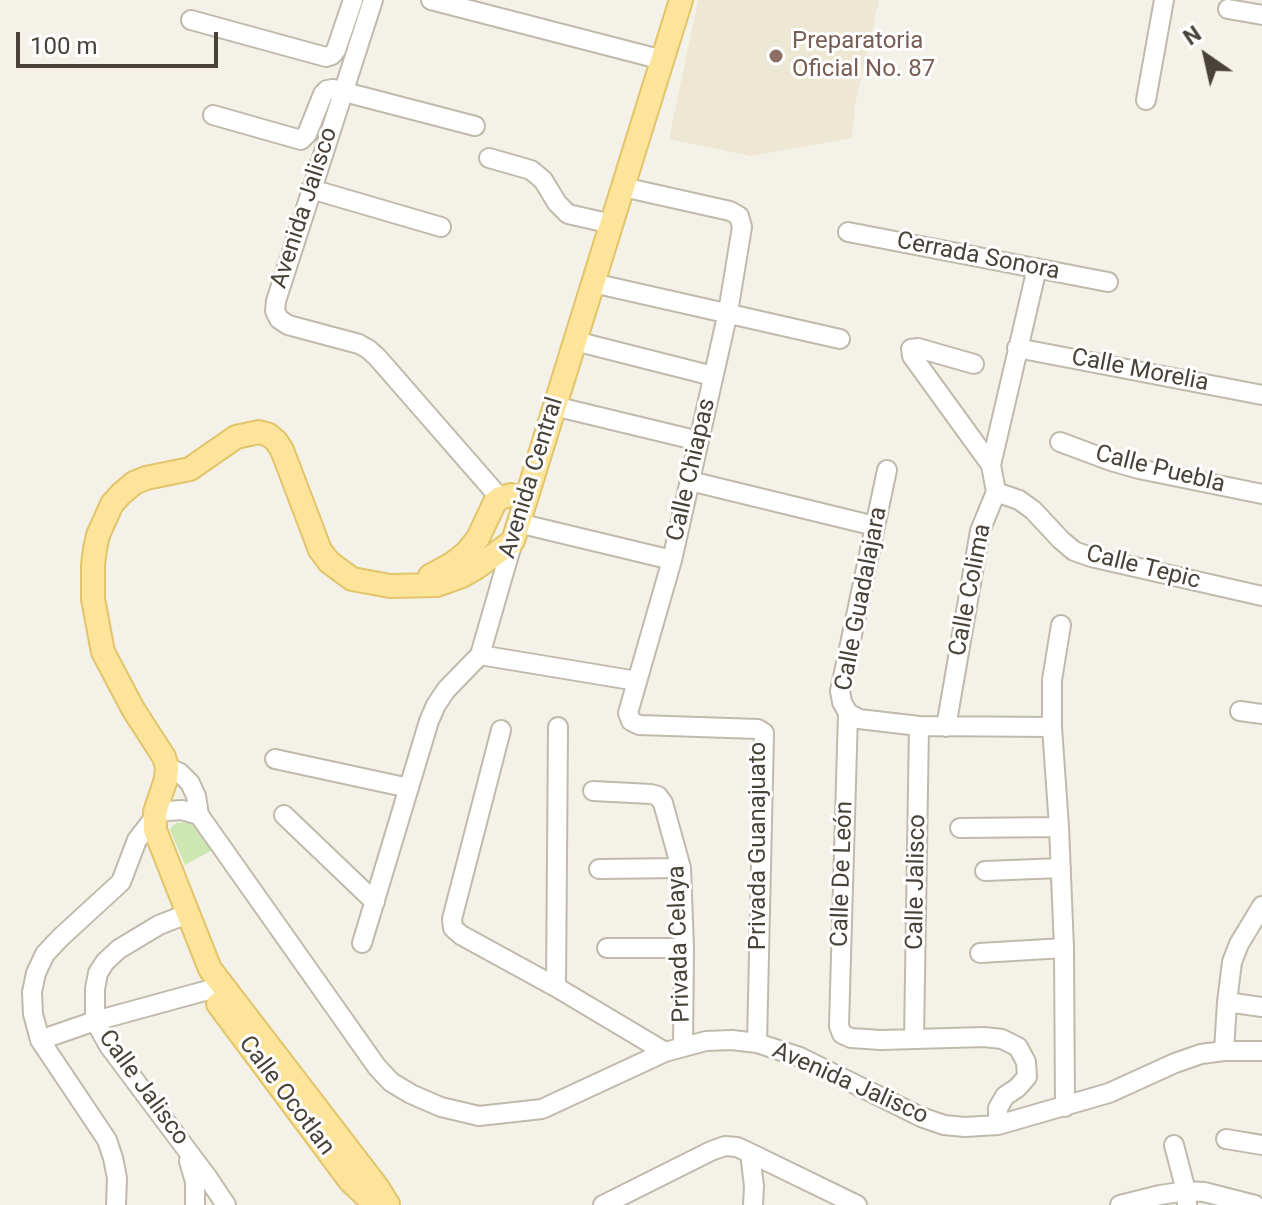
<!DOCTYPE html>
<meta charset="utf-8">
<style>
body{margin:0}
#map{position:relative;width:1262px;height:1205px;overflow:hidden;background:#f4f1e9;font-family:Roboto,sans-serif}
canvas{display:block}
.north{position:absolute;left:1166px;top:16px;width:80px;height:80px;-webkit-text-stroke:6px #fff;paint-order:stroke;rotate:326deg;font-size:22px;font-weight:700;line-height:32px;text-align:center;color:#484238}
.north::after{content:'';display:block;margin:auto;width:28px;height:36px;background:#484238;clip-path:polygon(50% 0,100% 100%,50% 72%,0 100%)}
.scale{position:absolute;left:16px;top:32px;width:202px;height:36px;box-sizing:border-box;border:4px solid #484238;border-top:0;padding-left:10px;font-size:24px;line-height:28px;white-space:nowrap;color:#484238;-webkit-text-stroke:6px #fff;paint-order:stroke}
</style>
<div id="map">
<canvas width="1262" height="1205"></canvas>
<div class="north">N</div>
<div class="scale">100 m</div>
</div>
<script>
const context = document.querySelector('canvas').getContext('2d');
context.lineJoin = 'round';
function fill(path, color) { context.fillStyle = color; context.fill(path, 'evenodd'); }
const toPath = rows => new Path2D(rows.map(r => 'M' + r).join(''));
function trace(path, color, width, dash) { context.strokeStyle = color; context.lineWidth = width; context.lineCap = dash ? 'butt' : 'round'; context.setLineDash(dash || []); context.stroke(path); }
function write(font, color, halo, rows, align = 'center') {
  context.font = font + ' Roboto,sans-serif'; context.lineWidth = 6; context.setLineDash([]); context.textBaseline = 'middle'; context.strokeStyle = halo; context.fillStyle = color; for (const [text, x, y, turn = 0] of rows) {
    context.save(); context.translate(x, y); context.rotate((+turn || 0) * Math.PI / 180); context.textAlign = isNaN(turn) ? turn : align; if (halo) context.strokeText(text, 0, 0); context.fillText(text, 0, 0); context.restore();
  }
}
fill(toPath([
 [698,0,879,0,855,105,852,138,751,156,669,139]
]), '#ede7d3');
fill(toPath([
 [186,822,194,825,208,835,218,847,185,865,170,830,172,826,177,823]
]), '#cde7b3');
const minor = toPath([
 [373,0,276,301,275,311,279,319,288,325,359,344,368,349,377,357,500,498],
 [431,0,663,60],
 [1228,9,1262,15],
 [191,20,326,57,332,55,336,50,353,0],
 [1146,100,1164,0],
 [213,115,301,140,307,134,323,94,327,90,333,89,475,126],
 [489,158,531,170,543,180,557,203,568,214,612,224],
 [623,187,730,211,739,216,742,227,728,312,672,560,628,713,631,721,639,725,758,729,764,733,757,1043],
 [311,189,441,227],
 [848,232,1108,282],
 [593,283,840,339],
 [575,341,713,376],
 [1017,348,1262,395],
 [974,364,918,348,911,349,912,356,991,465],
 [554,406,699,441],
 [1060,442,1111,461,1139,469,1262,494],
 [887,470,840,691,842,702,848,713,859,719,919,726,1052,727],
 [690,481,875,526],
 [996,492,1019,500,1033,510,1061,540,1074,551,1091,557,1262,596],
 [518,523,672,560],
 [1061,625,1052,680,1052,727,1059,827,1064,948,1065,1107],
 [480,655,637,681],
 [1240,711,1262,714],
 [848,713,839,1026,842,1034,851,1038,881,1040,984,1037,1002,1039,1018,1047,1026,1062,1027,1077,1017,1088,1005,1096,998,1108,998,1125],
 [946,727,980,531,996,492,991,465,1037,268],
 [501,730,452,919,453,928,461,935,556,987,665,1052],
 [275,759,409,788],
 [167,767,180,773,190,783,196,796,199,815,377,1067,391,1082,411,1094,441,1107,479,1116,542,1109,665,1052,706,1041,732,1040,757,1043,800,1057,921,1117,944,1125,965,1127,998,1125,1109,1093,1175,1063,1201,1054,1224,1051,1262,1051],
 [593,791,651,794,658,796,663,803,681,868,684,948,683,1047],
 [155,812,182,810,199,815],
 [284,815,375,902],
 [960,828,1059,827],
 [599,869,681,868],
 [985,871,1061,868],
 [187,914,159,925,119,949,105,962,98,973,95,989,95,1021,109,1046,208,1178,226,1205],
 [362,943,429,721,436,705,446,690,480,655,513,541],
 [607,948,684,948],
 [980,953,1064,948],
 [556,987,558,727],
 [1227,1002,1262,1007],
 [914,1039,919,726],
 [40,1040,95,1021,223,986],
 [1224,1051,1227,1002,1232,962,1239,944,1262,906],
 [1226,1139,1262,1145],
 [1174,1145,1186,1191,1187,1205],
 [750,1153,754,1186,753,1205],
 [189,1161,195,1182,195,1205],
 [116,1205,117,1178,113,1158,107,1140,40,1040,33,1014,32,992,36,973,45,954,60,938,121,882,137,840,154,818],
 [603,1205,711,1151,725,1146,737,1147,750,1153,857,1205],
 [1120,1205,1160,1195,1186,1191,1204,1192,1255,1205]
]);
const major = toPath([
 [430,576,452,564,466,553,478,538,495,502,500,498,511,495,525,499],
 [218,1004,350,1181,368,1198,388,1204],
 [387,1203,378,1188,210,969,155,830,155,812,166,779,167,767,164,757,133,709,103,652,93,599,93,565,95,549,98,535,112,504,121,494,134,483,146,478,190,469,236,437,259,432,269,435,276,441,282,450,320,550,329,562,352,579,390,586,437,585,462,576,476,568,513,541,681,0]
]);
trace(minor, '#c0baac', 22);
trace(major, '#e2c46a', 26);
trace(minor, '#fff', 18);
trace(major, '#fce59a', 22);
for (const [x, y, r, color] of [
 [776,56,8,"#8d6e63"]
]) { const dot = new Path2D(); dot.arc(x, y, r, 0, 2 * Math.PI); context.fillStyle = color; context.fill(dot); trace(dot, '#fff', 3); }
write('24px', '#785e54', '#fff', [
 ["Preparatoria",792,42],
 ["Oficial No. 87",792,70]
], 'left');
write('24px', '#484238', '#fff', [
 ["Avenida Jalisco",305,208,-72],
 ["Cerrada Sonora",978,257,11],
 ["Calle Morelia",1140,371,11],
 ["Calle Chiapas",692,470,-77],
 ["Calle Puebla",1160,470,14],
 ["Avenida Central",532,478,-73],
 ["Calle Tepic",1143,568,14],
 ["Calle Colima",971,590,-79],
 ["Calle Guadalajara",862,599,-79],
 ["Privada Guanajuato",759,846,-90],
 ["Calle De León",843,874,-88],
 ["Calle Jalisco",917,882,-89],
 ["Privada Celaya",680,944,-92],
 ["Avenida Jalisco",850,1084,24],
 ["Calle Jalisco",143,1088,54],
 ["Calle Ocotlan",286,1096,53]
]);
</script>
